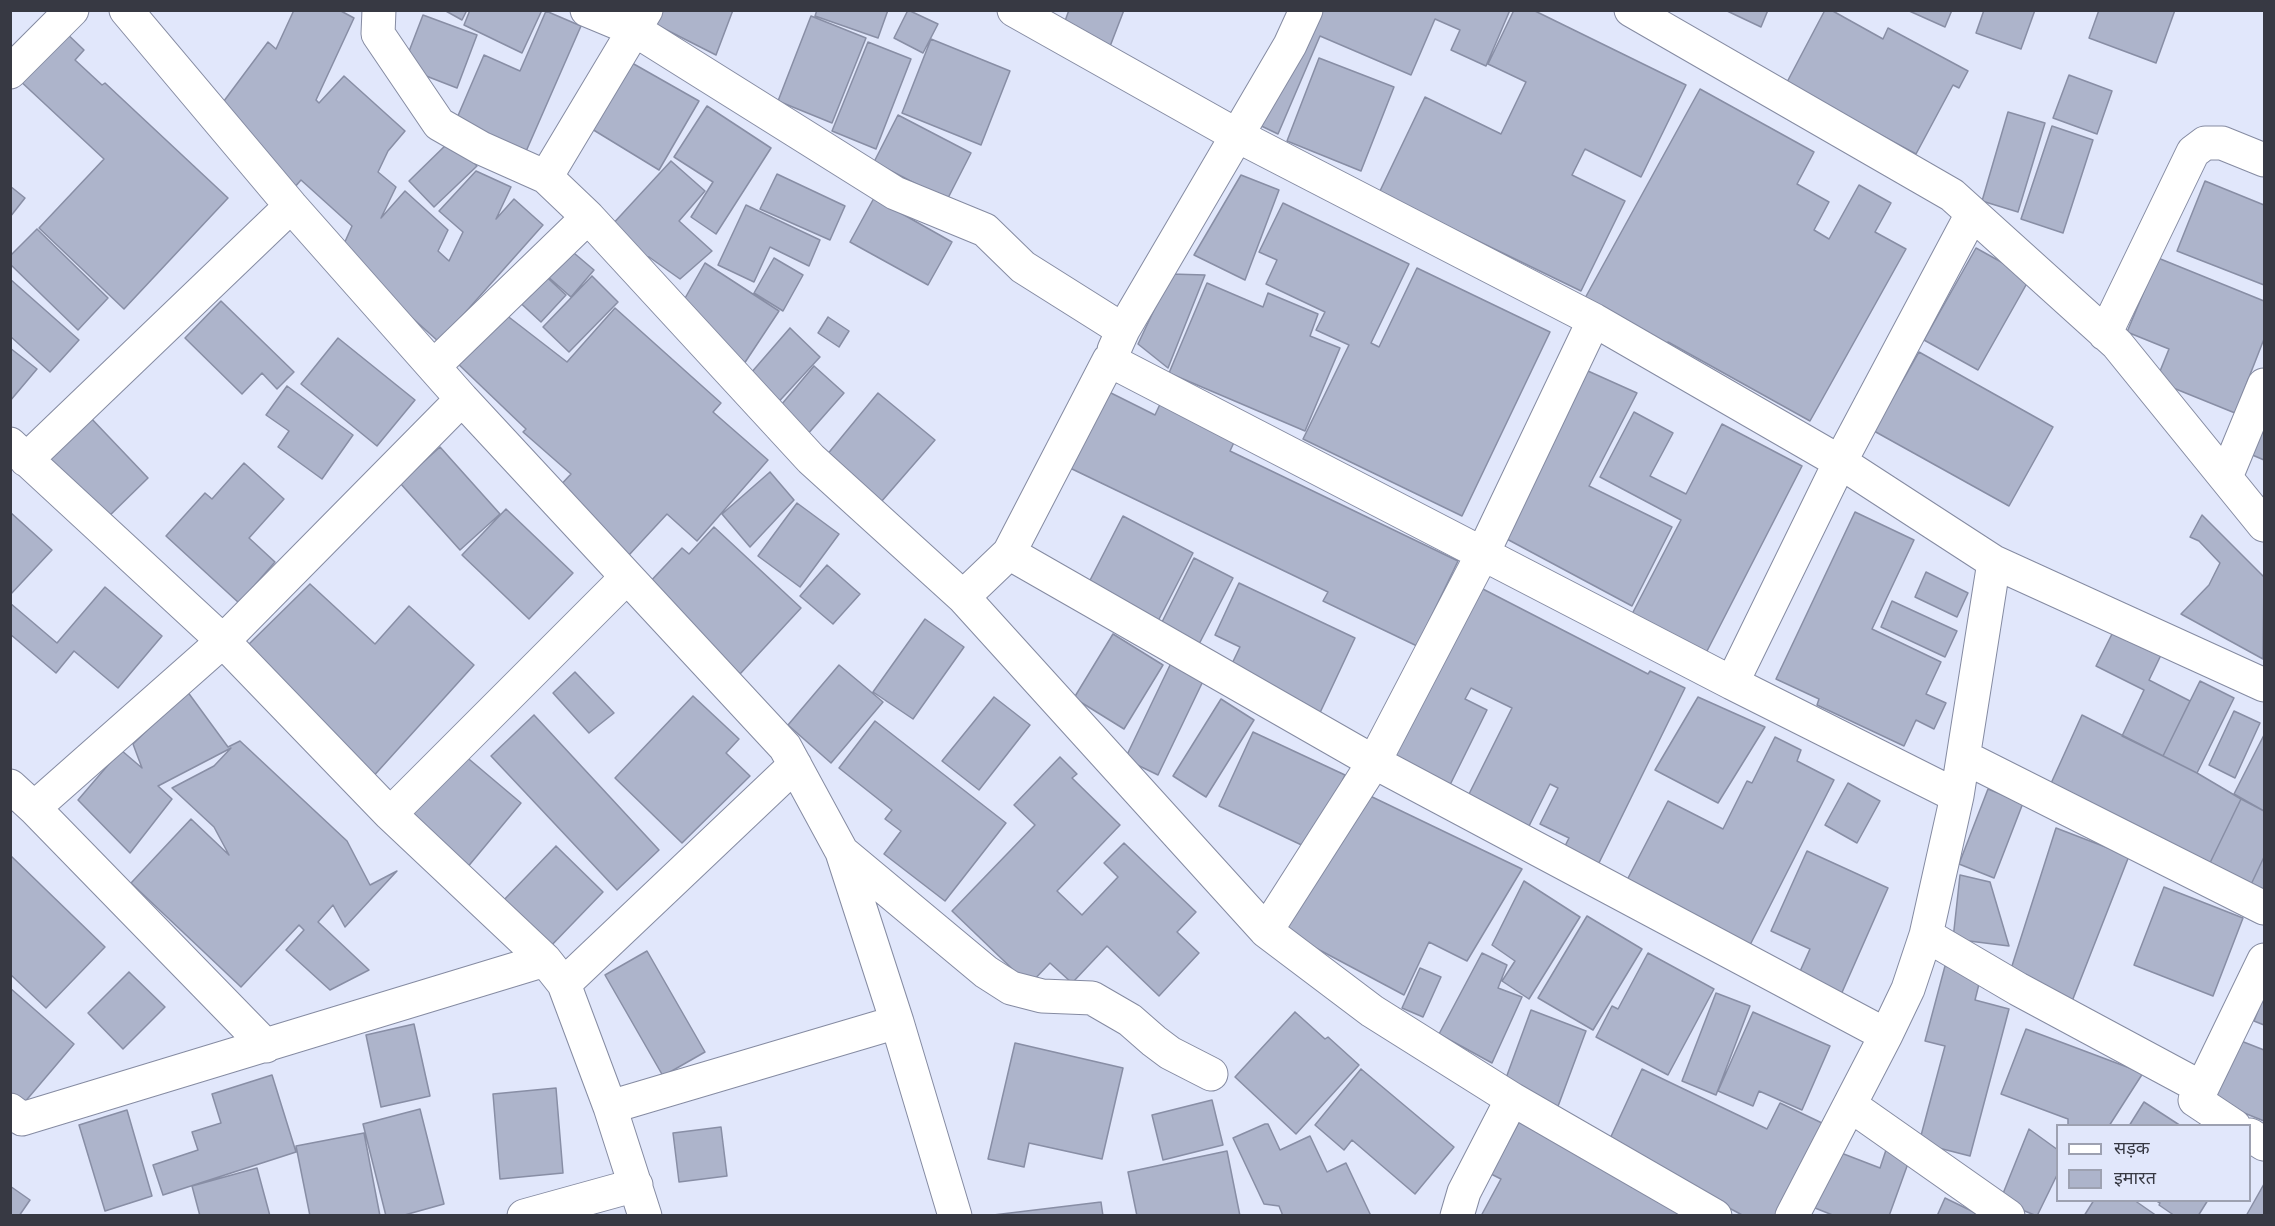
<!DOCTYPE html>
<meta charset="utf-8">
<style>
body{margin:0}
#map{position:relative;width:2275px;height:1226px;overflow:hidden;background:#e1e7fb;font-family:"Fira Sans Condensed","Noto Sans Devanagari",sans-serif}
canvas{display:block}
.frame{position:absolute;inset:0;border:12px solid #373943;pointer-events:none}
.legend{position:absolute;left:2056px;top:1124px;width:195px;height:78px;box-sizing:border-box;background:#e1e7fb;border:2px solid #9da1b1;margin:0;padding:8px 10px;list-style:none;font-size:18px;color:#373943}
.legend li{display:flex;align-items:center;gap:12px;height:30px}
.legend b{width:30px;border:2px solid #9da1b1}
</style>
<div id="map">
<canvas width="2275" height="1226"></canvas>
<div class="frame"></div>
<ul class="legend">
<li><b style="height:8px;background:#fff"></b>सड़क</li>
<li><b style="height:16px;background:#adb4cb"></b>इमारत</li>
</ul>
</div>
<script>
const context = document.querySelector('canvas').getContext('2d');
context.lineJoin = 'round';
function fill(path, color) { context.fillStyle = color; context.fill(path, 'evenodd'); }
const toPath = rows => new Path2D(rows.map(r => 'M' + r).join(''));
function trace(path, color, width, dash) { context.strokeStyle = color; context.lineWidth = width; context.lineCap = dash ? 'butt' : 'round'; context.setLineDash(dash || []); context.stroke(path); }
const building = toPath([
 [294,10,339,10,354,18,316,100,319,103,344,76,405,131,388,151,378,172,396,187,381,218,405,191,448,230,438,251,449,261,463,232,439,211,476,171,511,187,496,219,514,199,543,225,439,342,340,253,352,226,301,180,294,188,218,109,268,42,276,49,294,10],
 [444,10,467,10,462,20,444,10],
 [470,10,542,10,522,53,464,25,470,10],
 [651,10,733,10,716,55,645,19,651,10],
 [817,10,888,10,878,38,815,16,817,10],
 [908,10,938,24,923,53,894,38,908,10],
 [1069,10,1124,10,1109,49,1061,32,1069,10],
 [1316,10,1510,10,1486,66,1451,50,1460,30,1435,19,1411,75,1320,36,1278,134,1253,122,1316,10],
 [1514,10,1533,10,1686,85,1641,177,1585,149,1572,175,1625,201,1581,291,1379,193,1425,97,1501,134,1526,82,1488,64,1514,10],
 [1725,10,1768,10,1761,27,1725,10],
 [1825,10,1831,10,1883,39,1888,28,1968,71,1959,88,1953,85,1916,154,1786,84,1825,10],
 [1907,10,1952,10,1945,27,1907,10],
 [1984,10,2035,10,2021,49,1976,33,1984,10],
 [2099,10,2175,10,2156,63,2089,38,2099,10],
 [546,11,581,26,524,156,454,125,484,55,520,71,546,11],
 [423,15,477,35,457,88,403,67,423,15],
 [811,16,866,38,832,123,778,101,811,16],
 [62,29,84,50,75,60,102,85,105,83,228,198,124,309,39,228,104,159,17,78,62,29],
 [931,39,1010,71,981,145,902,113,931,39],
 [868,42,911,59,876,149,832,131,868,42],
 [1319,58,1394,87,1361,171,1287,141,1319,58],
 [625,59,699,101,659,170,587,126,625,59],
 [2069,75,2112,91,2097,134,2053,118,2069,75],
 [1700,89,1814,152,1797,184,1829,202,1814,230,1829,239,1859,185,1891,203,1875,232,1906,249,1810,421,1668,342,1666,345,1584,300,1700,89],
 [707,106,771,148,716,234,691,217,713,182,674,157,707,106],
 [2008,112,2045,123,2018,212,1982,201,2008,112],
 [898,115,971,153,947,200,874,162,898,115],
 [2052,126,2093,140,2063,233,2021,219,2052,126],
 [452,139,477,166,434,207,409,181,452,139],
 [671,161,705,191,679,221,712,251,680,279,649,257,640,256,610,227,671,161],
 [777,174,845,206,830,240,760,209,777,174],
 [1241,175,1279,190,1245,280,1194,255,1241,175],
 [2205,181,2264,205,2264,285,2177,251,2205,181],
 [10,186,25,198,10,217,10,186],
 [874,198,952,242,928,285,850,242,874,198],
 [1283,203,1409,264,1371,343,1379,347,1417,268,1550,332,1462,516,1303,439,1349,345,1316,330,1325,312,1266,284,1277,260,1259,252,1283,203],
 [746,205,820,240,809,266,770,247,754,282,718,265,746,205],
 [37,229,108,298,78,330,10,264,10,256,37,229],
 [568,248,594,270,571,297,546,275,568,248],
 [1976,248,2030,278,1978,370,1924,340,1976,248],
 [774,258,803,275,783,311,754,293,774,258],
 [2158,258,2264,301,2264,339,2235,413,2156,381,2169,349,2127,332,2158,258],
 [705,263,779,311,740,370,680,307,705,263],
 [538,269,566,295,541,322,514,297,538,269],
 [1171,274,1205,275,1168,368,1138,344,1171,274],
 [592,276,618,302,569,352,543,327,592,276],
 [10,279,79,340,50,372,10,336,10,279],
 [1207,283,1263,307,1268,293,1318,314,1310,336,1340,348,1305,431,1169,373,1207,283],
 [221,301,294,372,277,389,262,373,242,394,185,338,221,301],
 [615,308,721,403,713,412,768,460,697,541,667,514,629,555,556,490,571,474,523,432,526,429,454,360,501,311,567,362,615,308],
 [828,317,849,331,839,347,818,333,828,317],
 [790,328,820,357,772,409,744,381,790,328],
 [338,338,415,400,377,446,301,384,338,338],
 [10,348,37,369,10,401,10,348],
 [1919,352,2053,427,2009,506,1874,431,1919,352],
 [814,366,844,393,806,436,776,411,814,366],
 [1579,367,1637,393,1589,486,1672,527,1632,606,1505,538,1579,367],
 [287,386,353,435,322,479,278,447,289,431,266,415,287,386],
 [1107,391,1155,415,1161,402,1236,438,1230,451,1458,561,1417,646,1323,601,1328,592,1070,468,1107,391],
 [878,393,935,440,881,502,826,456,878,393],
 [1634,412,1673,433,1650,476,1686,494,1722,424,1802,466,1706,653,1632,614,1681,520,1600,477,1634,412],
 [88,415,148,478,101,524,40,462,88,415],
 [2264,417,2264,460,2250,454,2264,417],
 [440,447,500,514,460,550,400,483,440,447],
 [244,463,284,499,249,538,275,562,239,603,166,536,205,493,212,499,244,463],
 [770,472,794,500,750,547,722,514,770,472],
 [797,503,839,534,800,587,758,556,797,503],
 [506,509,573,573,529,619,462,555,506,509],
 [10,512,52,550,10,595,10,512],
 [1855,512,1914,540,1872,629,1941,662,1926,694,1946,703,1934,729,1916,720,1904,746,1817,705,1819,699,1776,679,1855,512],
 [2202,515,2264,577,2263,659,2181,614,2209,585,2220,563,2199,541,2190,537,2202,515],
 [1123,516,1193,553,1156,625,1086,588,1123,516],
 [714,527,801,608,740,674,646,586,682,548,689,554,714,527],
 [1194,558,1233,578,1196,650,1158,630,1194,558],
 [827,565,860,594,833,624,800,596,827,565],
 [1926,572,1968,593,1957,617,1915,597,1926,572],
 [1239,583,1355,638,1318,717,1227,674,1240,647,1215,635,1239,583],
 [310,584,375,644,409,606,474,665,370,780,248,645,310,584],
 [105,587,162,636,118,688,74,651,56,673,10,634,10,603,57,643,105,587],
 [1479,587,1648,674,1650,671,1685,688,1594,873,1560,856,1569,838,1540,824,1558,788,1550,784,1527,830,1466,800,1512,708,1471,688,1465,699,1487,710,1446,793,1383,758,1479,587],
 [1892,601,1957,631,1945,657,1881,627,1892,601],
 [925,619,964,647,913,719,873,692,925,619],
 [2113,632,2161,655,2149,680,2190,701,2163,756,2122,736,2144,690,2096,666,2113,632],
 [1113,634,1163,665,1124,729,1074,698,1113,634],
 [1172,661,1205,677,1158,775,1125,759,1172,661],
 [839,665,883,702,831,763,788,725,839,665],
 [575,672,614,713,589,733,553,693,575,672],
 [2200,681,2234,698,2197,773,2163,756,2200,681],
 [187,691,228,747,240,741,347,841,370,885,397,871,345,927,333,905,318,922,369,970,330,990,286,950,304,930,299,925,241,987,131,883,191,819,229,855,214,827,172,788,214,766,231,748,158,786,172,799,130,853,78,800,121,750,142,768,133,744,187,691],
 [693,696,739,739,726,753,750,776,682,843,615,778,693,696],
 [994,697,1030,725,979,790,942,761,994,697],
 [1698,697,1765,727,1718,803,1655,770,1698,697],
 [1221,699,1254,720,1206,797,1173,776,1221,699],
 [2234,711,2260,723,2235,778,2209,765,2234,711],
 [534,715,659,850,617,890,491,756,534,715],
 [2082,715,2197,773,2241,799,2208,867,2048,790,2082,715],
 [875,721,1006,823,945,901,884,854,901,831,885,819,892,810,839,768,875,721],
 [1253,732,1345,775,1310,849,1219,806,1253,732],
 [2264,735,2264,811,2234,794,2264,735],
 [1775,737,1801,750,1797,761,1834,780,1750,945,1626,882,1668,801,1723,829,1747,781,1752,783,1775,737],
 [457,749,521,803,466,869,402,816,457,749],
 [1060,757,1077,774,1072,778,1120,825,1057,891,1082,915,1118,877,1104,863,1124,843,1196,912,1177,932,1199,953,1159,996,1107,946,1072,983,1050,963,1029,985,952,911,1035,825,1014,805,1060,757],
 [1848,783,1880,801,1857,843,1825,825,1848,783],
 [1988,789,2023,803,1994,878,1959,864,1988,789],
 [1366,794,1522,869,1467,961,1429,942,1404,995,1280,929,1366,794],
 [2241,799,2264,811,2264,857,2247,893,2208,867,2241,799],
 [2056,828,2129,856,2069,1009,2011,969,2056,828],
 [556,846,603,892,547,950,500,904,556,846],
 [1807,851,1888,888,1840,997,1797,978,1810,949,1771,931,1807,851],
 [10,855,105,947,46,1008,10,974,10,855],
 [2264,857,2264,894,2247,893,2264,857],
 [1960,875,1990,882,2009,946,1953,939,1960,875],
 [1524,881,1580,917,1529,999,1502,981,1515,961,1492,945,1524,881],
 [2164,887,2243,918,2213,996,2134,965,2164,887],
 [1587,916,1642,949,1593,1030,1538,998,1587,916],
 [647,951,705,1052,663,1076,605,975,647,951],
 [1482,953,1507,965,1498,988,1522,997,1492,1063,1439,1034,1482,953],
 [1648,953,1714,989,1668,1075,1596,1037,1612,1006,1618,1009,1648,953],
 [1945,966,1981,976,1975,1000,2009,1009,1970,1156,1919,1143,1945,1046,1925,1041,1945,966],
 [1420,968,1441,977,1423,1017,1402,1008,1420,968],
 [129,972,165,1007,123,1049,88,1013,129,972],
 [10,988,74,1044,18,1110,10,1104,10,988],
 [1716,993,1750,1006,1716,1095,1682,1081,1716,993],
 [2264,995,2264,1025,2254,1021,2264,995],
 [1531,1010,1586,1031,1557,1109,1502,1089,1531,1010],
 [1295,1012,1325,1039,1328,1037,1359,1065,1296,1134,1235,1077,1295,1012],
 [1753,1012,1830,1046,1802,1110,1759,1091,1753,1106,1718,1091,1753,1012],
 [414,1024,430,1096,381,1107,366,1035,414,1024],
 [2026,1029,2143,1073,2109,1126,2068,1126,2068,1119,2001,1094,2026,1029],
 [2236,1039,2264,1050,2264,1121,2212,1100,2236,1039],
 [1015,1043,1123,1068,1102,1159,1029,1143,1024,1167,988,1159,1015,1043],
 [1361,1069,1454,1147,1415,1194,1352,1140,1344,1150,1315,1125,1361,1069],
 [1642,1069,1767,1129,1780,1103,1822,1123,1777,1216,1744,1216,1608,1143,1642,1069],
 [272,1075,296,1152,163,1195,153,1165,198,1150,192,1132,221,1123,212,1094,272,1075],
 [556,1088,563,1173,500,1179,493,1094,556,1088],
 [1212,1100,1223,1145,1163,1160,1152,1115,1212,1100],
 [2144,1102,2181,1126,2129,1126,2144,1102],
 [420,1109,444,1204,401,1216,386,1216,363,1124,420,1109],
 [127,1110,152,1196,105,1211,79,1125,127,1110],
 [1519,1122,1694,1216,1481,1216,1501,1179,1491,1174,1519,1122],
 [1265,1124,1268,1124,1280,1150,1310,1136,1327,1172,1346,1163,1371,1216,1283,1216,1279,1206,1264,1204,1233,1138,1265,1124],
 [721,1127,727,1176,679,1182,673,1133,721,1127],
 [2029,1129,2058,1150,2058,1173,2037,1216,2000,1201,2029,1129],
 [364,1133,380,1216,310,1216,296,1146,364,1133],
 [1886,1150,1910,1158,1889,1216,1835,1216,1815,1208,1836,1151,1880,1168,1886,1150],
 [1227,1151,1240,1216,1137,1216,1128,1172,1227,1151],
 [257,1168,270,1216,200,1216,192,1186,257,1168],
 [2264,1184,2264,1216,2246,1216,2264,1184],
 [10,1186,30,1200,19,1216,10,1216,10,1186],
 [1945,1198,1982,1216,1937,1216,1945,1198],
 [2094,1200,2134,1200,2157,1216,2084,1216,2094,1200],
 [2155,1200,2208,1200,2198,1216,2175,1216,2159,1205,2160,1203,2155,1200],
 [1101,1202,1103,1216,985,1216,1101,1202]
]);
fill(building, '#adb4cb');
trace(building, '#888ea5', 1.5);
const street = toPath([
 [126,10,291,206,462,399,785,747,842,852,897,1022,955,1216],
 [379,10,378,34,439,124,481,148,546,177],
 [587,10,635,30,895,193,985,230,1023,267,1123,330],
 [646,10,546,177,588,217,811,459,963,597,1009,553],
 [1014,10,1238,136,1594,320],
 [1631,10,1952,195,2117,344,2264,525],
 [10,72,72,10],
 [2105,334,2193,152,2205,143,2222,143,2264,160],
 [1114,350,1123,330,1290,45,1306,10],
 [434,366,588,217],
 [10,444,223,641,390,814,545,960,564,984,610,1107,645,1216],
 [26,460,291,206],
 [2226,477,2264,385],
 [963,597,1266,931],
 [1732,683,1109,360,1009,553,1374,762,1886,1035,1908,989,1926,935,1957,796,1994,562,2264,685],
 [1964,757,2264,908],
 [10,786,34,808],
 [1957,796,1732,683,1840,462,1994,562],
 [390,814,627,577],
 [842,852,986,972,1011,988,1042,996,1092,998,1130,1020,1154,1041,1170,1053,1211,1074],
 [1926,935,2018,989,2202,1088,2264,960],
 [564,984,795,765],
 [266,1046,34,808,223,641,462,399],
 [2202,1088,2195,1100,2234,1126],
 [1512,1099,1715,1216],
 [1850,1105,2008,1216],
 [610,1107,897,1022],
 [10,1110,22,1119,545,960],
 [2250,1135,2264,1144],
 [524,1216,636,1185],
 [1457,1216,1464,1192,1512,1099,1372,1011,1266,931,1374,762,1483,553,1594,320,1840,462,1972,214],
 [1792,1216,1886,1035]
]);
trace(street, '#858ba2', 35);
trace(street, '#fff', 33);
</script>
